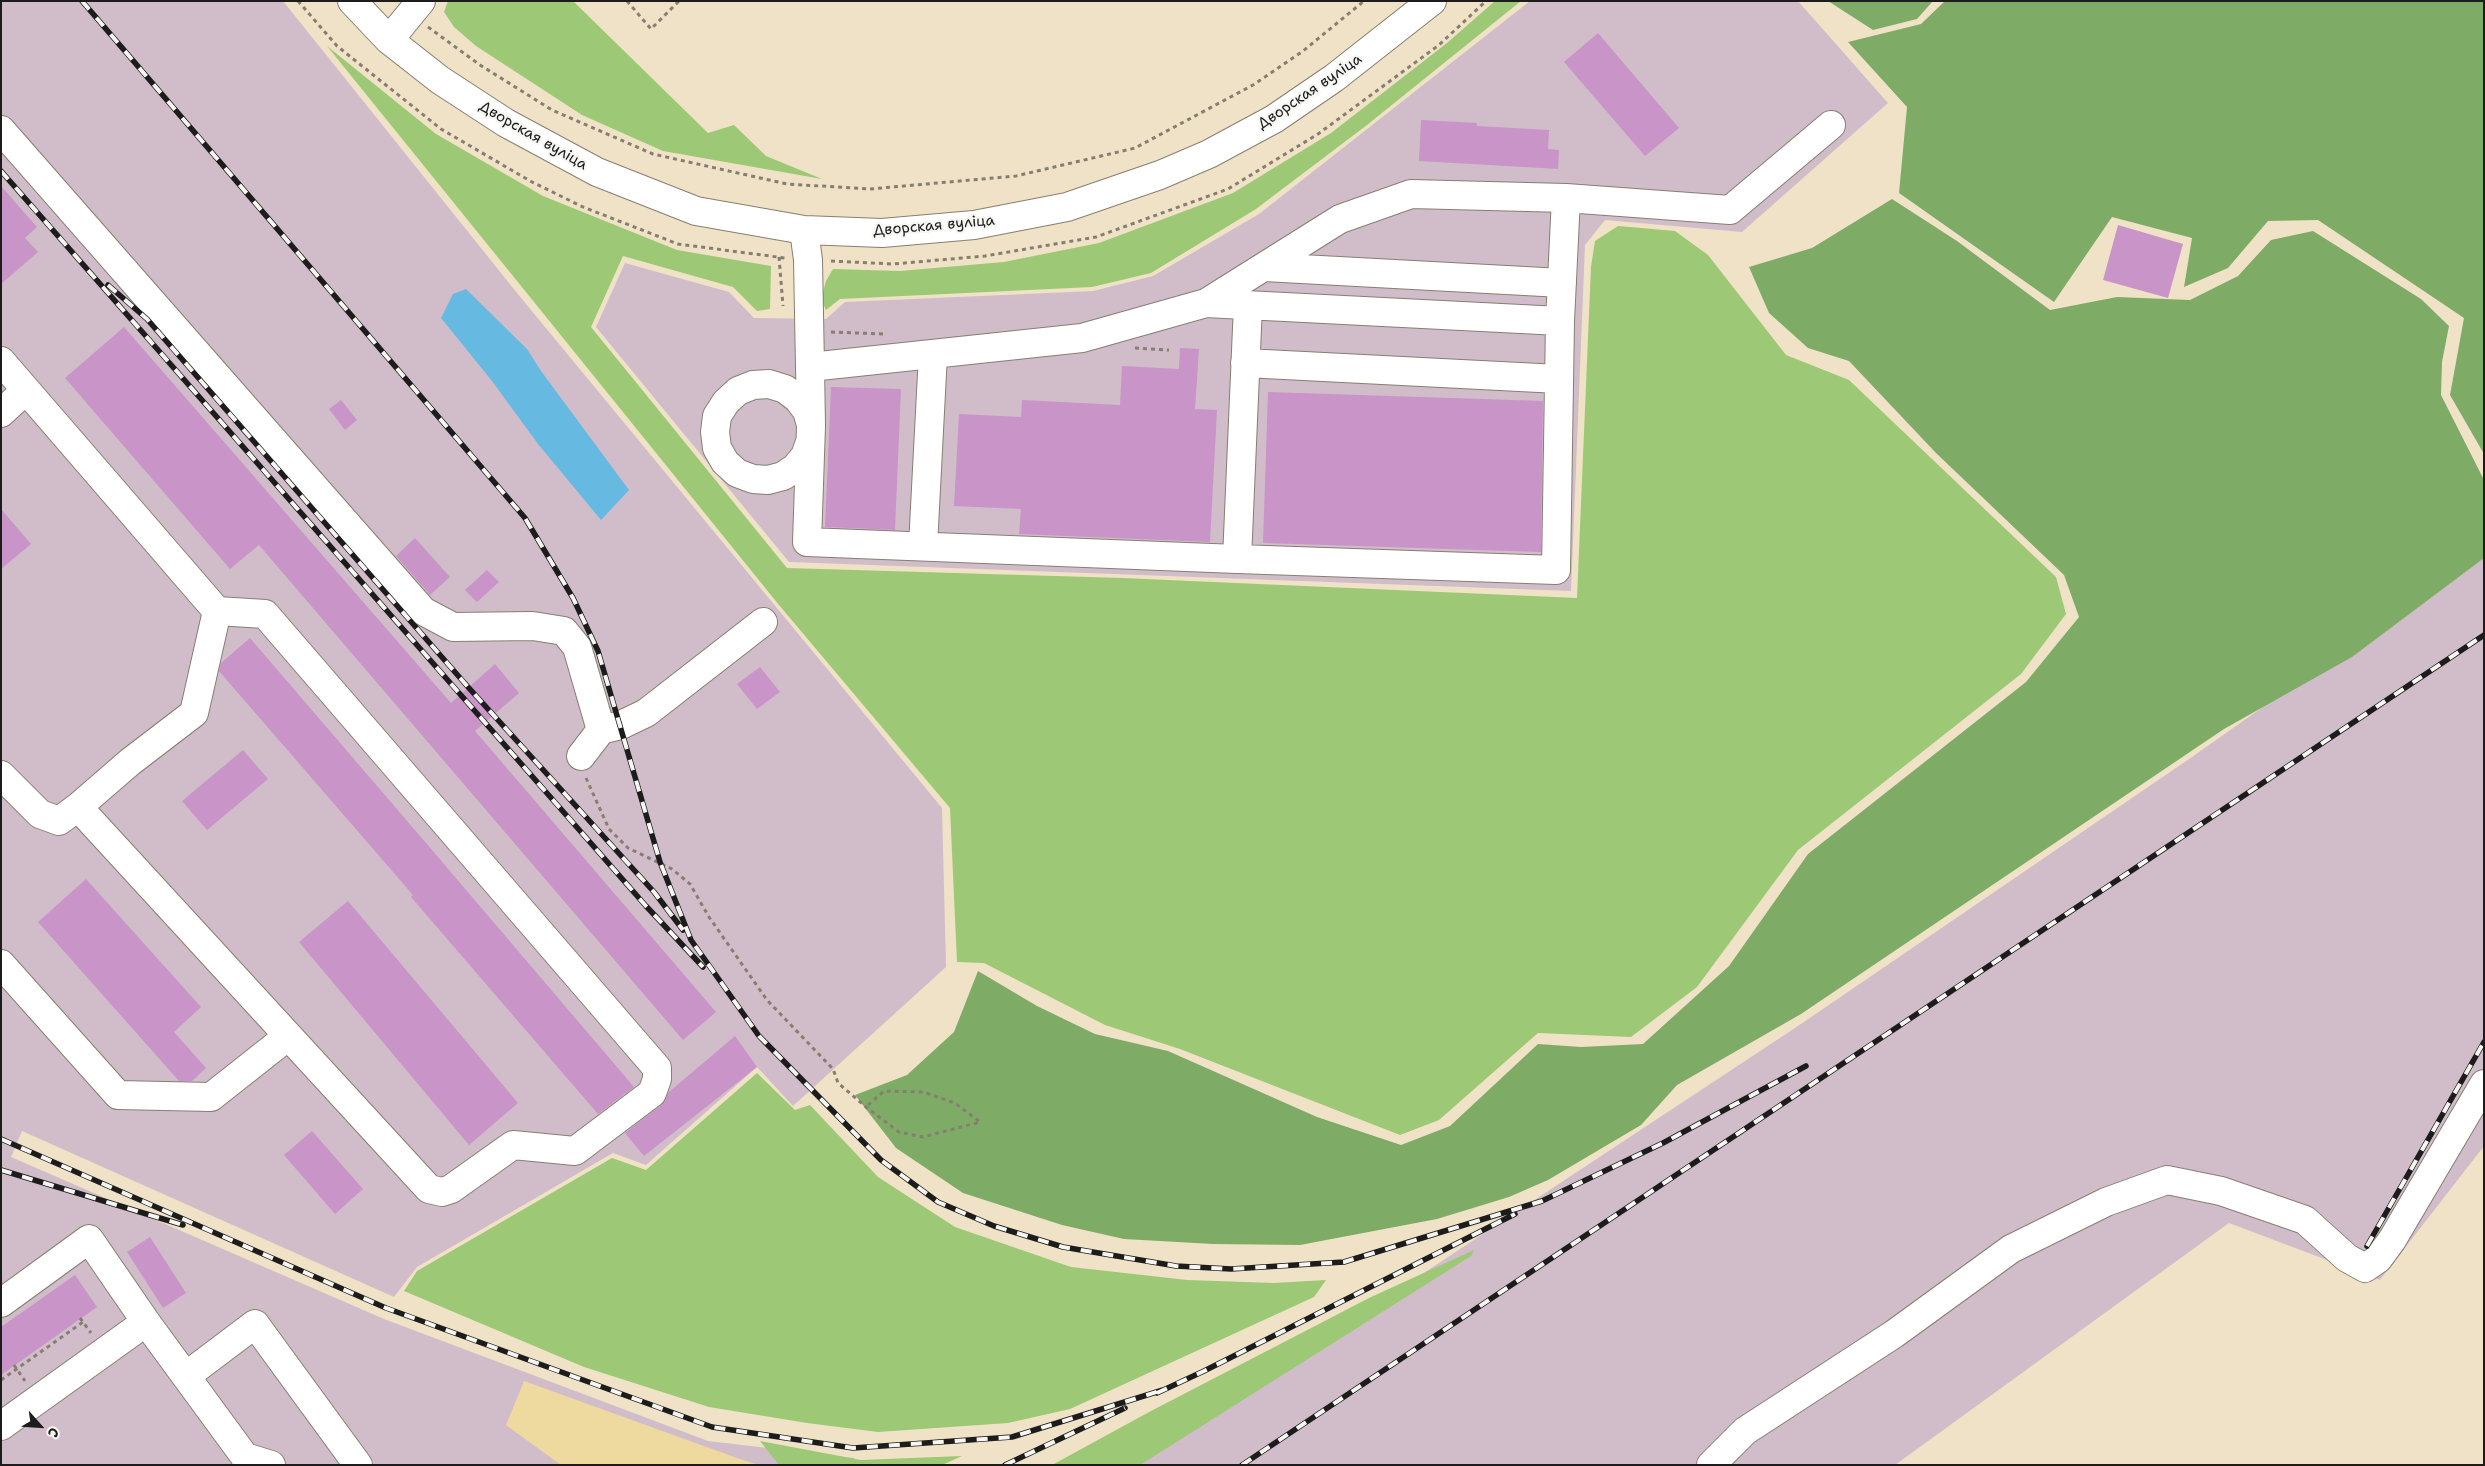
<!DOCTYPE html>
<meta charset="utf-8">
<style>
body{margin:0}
#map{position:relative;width:2485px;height:1466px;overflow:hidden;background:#f0e2c6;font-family:"Shantell Sans",sans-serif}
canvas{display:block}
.frame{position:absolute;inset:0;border:2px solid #1c1c1c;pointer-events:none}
.north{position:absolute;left:15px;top:1401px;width:50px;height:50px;-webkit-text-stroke:4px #f6f6f2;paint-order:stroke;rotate:116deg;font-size:14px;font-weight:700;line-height:20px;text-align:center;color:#1c1c1c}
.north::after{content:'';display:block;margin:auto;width:18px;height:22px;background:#1c1c1c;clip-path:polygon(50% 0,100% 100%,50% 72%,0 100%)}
</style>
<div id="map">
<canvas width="2485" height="1466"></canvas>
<div class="frame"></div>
<div class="north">С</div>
</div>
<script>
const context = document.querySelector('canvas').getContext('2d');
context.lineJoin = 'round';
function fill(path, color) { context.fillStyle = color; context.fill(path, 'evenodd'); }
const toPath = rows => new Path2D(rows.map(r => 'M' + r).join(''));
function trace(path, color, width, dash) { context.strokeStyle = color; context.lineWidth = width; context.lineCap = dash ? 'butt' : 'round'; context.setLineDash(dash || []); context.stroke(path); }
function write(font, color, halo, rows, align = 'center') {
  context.font = font + ' "Shantell Sans",sans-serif'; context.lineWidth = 4.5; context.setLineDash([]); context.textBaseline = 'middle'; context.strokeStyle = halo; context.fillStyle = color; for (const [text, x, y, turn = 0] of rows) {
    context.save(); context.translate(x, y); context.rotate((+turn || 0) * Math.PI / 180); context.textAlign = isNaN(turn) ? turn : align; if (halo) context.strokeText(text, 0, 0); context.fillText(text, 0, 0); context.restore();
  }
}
fill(toPath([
 [1,1,283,1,517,293,942,808,946,967,793,1106,757,1067,646,1165,613,1153,417,1267,394,1297,22,1131,11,1157,384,1319,708,1441,854,1458,858,1465,1,1465],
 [1530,1,1798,1,1888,103,1742,232,1605,220,1585,245,1571,591,789,562,596,327,625,263,729,292,754,318,826,319,845,302,1093,291,1153,276,1259,214],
 [2484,551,2484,1146,2380,1280,2229,1223,1895,1465,1133,1465,1798,1026,2192,757]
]), '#d1bdc9');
fill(toPath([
 [448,1,573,1,708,133,734,125,766,156,822,179,663,151,582,115,476,46,454,27,444,12],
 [1495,1,1521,1,1367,125,1256,209,1151,273,1092,287,840,299,826,310,821,299,826,281,833,269,900,271,1004,262,1099,243,1233,193,1331,133,1447,43],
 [327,46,436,134,543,196,677,250,771,266,770,309,757,311,733,287,623,256,591,327,787,568,1122,578,1577,598,1591,267,1595,241,1618,226,1675,231,1708,255,1786,355,1849,380,2056,577,2066,614,2021,674,1798,850,1697,987,1631,1037,1538,1033,1439,1120,1400,1135,1180,1049,1105,1025,984,963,957,962,950,808,779,605],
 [757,1073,795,1110,810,1105,878,1177,955,1227,1071,1267,1187,1280,1274,1283,1326,1280,1314,1297,1070,1409,1008,1423,878,1432,807,1423,709,1407,584,1367,404,1291,417,1271,612,1158,646,1170],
 [1474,1250,1471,1256,1140,1465,1052,1465,1151,1411,1369,1298],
 [760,1441,861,1460,962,1456,942,1465,779,1465]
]), '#9dc875');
fill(toPath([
 [1828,1,1933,1,1917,19,1873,30],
 [1945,1,2484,1,2484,454,2450,395,2464,318,2318,220,2268,221,2228,268,2184,287,2192,238,2112,217,2054,302,1899,193,1907,107,1848,42,1921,24],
 [1892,199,1957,241,2050,310,2117,297,2190,300,2238,276,2271,240,2313,231,2421,299,2449,326,2442,362,2441,395,2484,480,2484,558,2352,657,2224,729,1801,1014,1677,1085,1641,1125,1548,1180,1509,1197,1437,1219,1300,1245,1213,1244,1124,1239,1062,1225,963,1193,896,1148,855,1095,907,1075,954,1032,978,971,1037,1006,1095,1034,1168,1051,1317,1117,1401,1145,1450,1126,1538,1044,1581,1047,1643,1044,1729,966,1808,854,2026,682,2079,617,2064,575,1936,453,1849,361,1808,348,1769,313,1749,267,1812,248]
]), '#7eac66');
fill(toPath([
 [524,1381,737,1458,759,1465,561,1465,506,1425]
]), '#eeda9e');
fill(toPath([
 [466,289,527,349,541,371,629,490,601,520,538,444,492,381,441,318,453,294]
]), '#66bae2');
fill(toPath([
 [1598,33,1679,128,1645,156,1564,62],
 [1421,120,1477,123,1477,126,1549,130,1548,149,1559,150,1558,169,1419,161],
 [1,186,37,227,25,238,38,252,1,284],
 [2118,225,2183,244,2168,298,2103,280],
 [124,327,451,703,495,664,519,693,475,731,716,1012,683,1040,259,545,230,569,65,378],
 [1180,348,1199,349,1195,409,1217,410,1210,542,1019,534,1021,509,954,506,959,414,1021,417,1022,400,1120,405,1122,366,1179,369],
 [831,387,901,389,895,530,825,527],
 [1268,392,1543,401,1541,552,1263,543],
 [341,400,357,420,345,430,329,409],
 [1,509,31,544,1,569],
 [415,538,450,577,430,595,396,556],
 [487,570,499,582,477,602,465,590],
 [250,638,432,850,634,1087,598,1114,411,897,413,895,219,671,221,663],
 [760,667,780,692,757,709,737,684],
 [243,750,268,779,207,830,182,801],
 [86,879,201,1007,174,1032,206,1068,192,1081,179,1081,38,922],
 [348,901,518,1103,469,1145,299,942],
 [735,1036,757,1067,644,1156,625,1133,661,1105,669,1092],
 [312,1131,363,1189,335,1214,284,1155],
 [150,1237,186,1293,163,1308,127,1252],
 [75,1275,97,1307,1,1375,1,1327]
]), '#c994c8');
const minor = toPath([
 [352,1,389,40,440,80,506,123,597,172,696,211,804,230,882,233,974,225,1067,207,1160,175,1209,154,1274,119,1334,78,1432,1],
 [389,40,421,1],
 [1,130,423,611,453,627,533,626,564,631,577,647,601,730,621,725,646,713,763,622],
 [1566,198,1730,210,1831,125],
 [804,230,808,260,810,367,1082,338,1206,303,1340,219,1411,194,1566,198,1560,321,1206,303],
 [1264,267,1562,283],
 [1,361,217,611,265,614,657,1068,657,1079,652,1093,575,1151,513,1145,451,1189,442,1192,429,1189,78,807],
 [1245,363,1559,379],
 [810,367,811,426,807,542,1237,559,1248,305],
 [1,413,26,390],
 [810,442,805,456,795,468,783,476,768,480,753,479,737,473,725,462,717,448,715,432,717,416,726,402,738,391,753,385,769,384,785,389,798,399,807,411,811,425],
 [923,546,933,354],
 [1237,559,1556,570,1560,321],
 [581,756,601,730],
 [1,775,40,814,59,821,78,807,130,762,194,713,217,611],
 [1,964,118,1095,211,1097,287,1037],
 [1,1303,89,1239,146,1322],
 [186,1376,255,1324,358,1465],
 [1,1426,146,1322,245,1457,271,1465],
 [1711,1465,1745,1431,1894,1334,2011,1249,2106,1202,2167,1180,2221,1191,2305,1220,2347,1258,2365,1268,2378,1259,2392,1240,2484,1084]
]);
trace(minor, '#867f71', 30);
trace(toPath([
 [298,1,337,46,441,129,532,182,583,207,678,244,785,258],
 [627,1,651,29,679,1],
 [428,27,480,65,552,110,653,154,787,184,870,189,1016,176,1135,148,1253,85,1303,51,1364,1],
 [779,257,783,306],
 [831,261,893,264,985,256,1096,237,1228,189,1318,134,1439,45,1486,1],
 [831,332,885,334],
 [1135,348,1169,350],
 [586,778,609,829,628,848,672,869,690,884,709,917,767,1000,833,1069,838,1083,866,1107,899,1132,923,1137,980,1122,955,1103,923,1092,884,1091,866,1107],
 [80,1318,91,1333],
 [14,1365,25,1381],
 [1,1380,83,1322]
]), '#867f71', 3, [4, 4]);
trace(minor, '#fff', 28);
const rail = toPath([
 [82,1,525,518,573,598,598,651,660,862,691,940,759,1036,881,1160,938,1202,994,1226,1063,1247,1176,1266,1231,1269,1344,1262,1542,1201,1663,1143,1806,1066],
 [1,171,646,906,703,967],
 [108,285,147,319,468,687,654,892,683,930],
 [1,1139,386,1308,712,1427,853,1448,1012,1437,1163,1390],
 [1,1170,183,1225],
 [2367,1246,2484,1042],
 [1157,1393,1204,1371,1515,1214],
 [1005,1465,1125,1408],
 [1242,1465,2484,635]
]);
trace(rail, '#1c1c1c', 5.5);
trace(rail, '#f6f6f2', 4, [11]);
write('15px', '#1c1c1c', '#f6f6f2', [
 ["Дворская вуліца",1310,92,-34],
 ["Дворская вуліца",533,136,30],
 ["Дворская вуліца",934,226,-5]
]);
</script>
